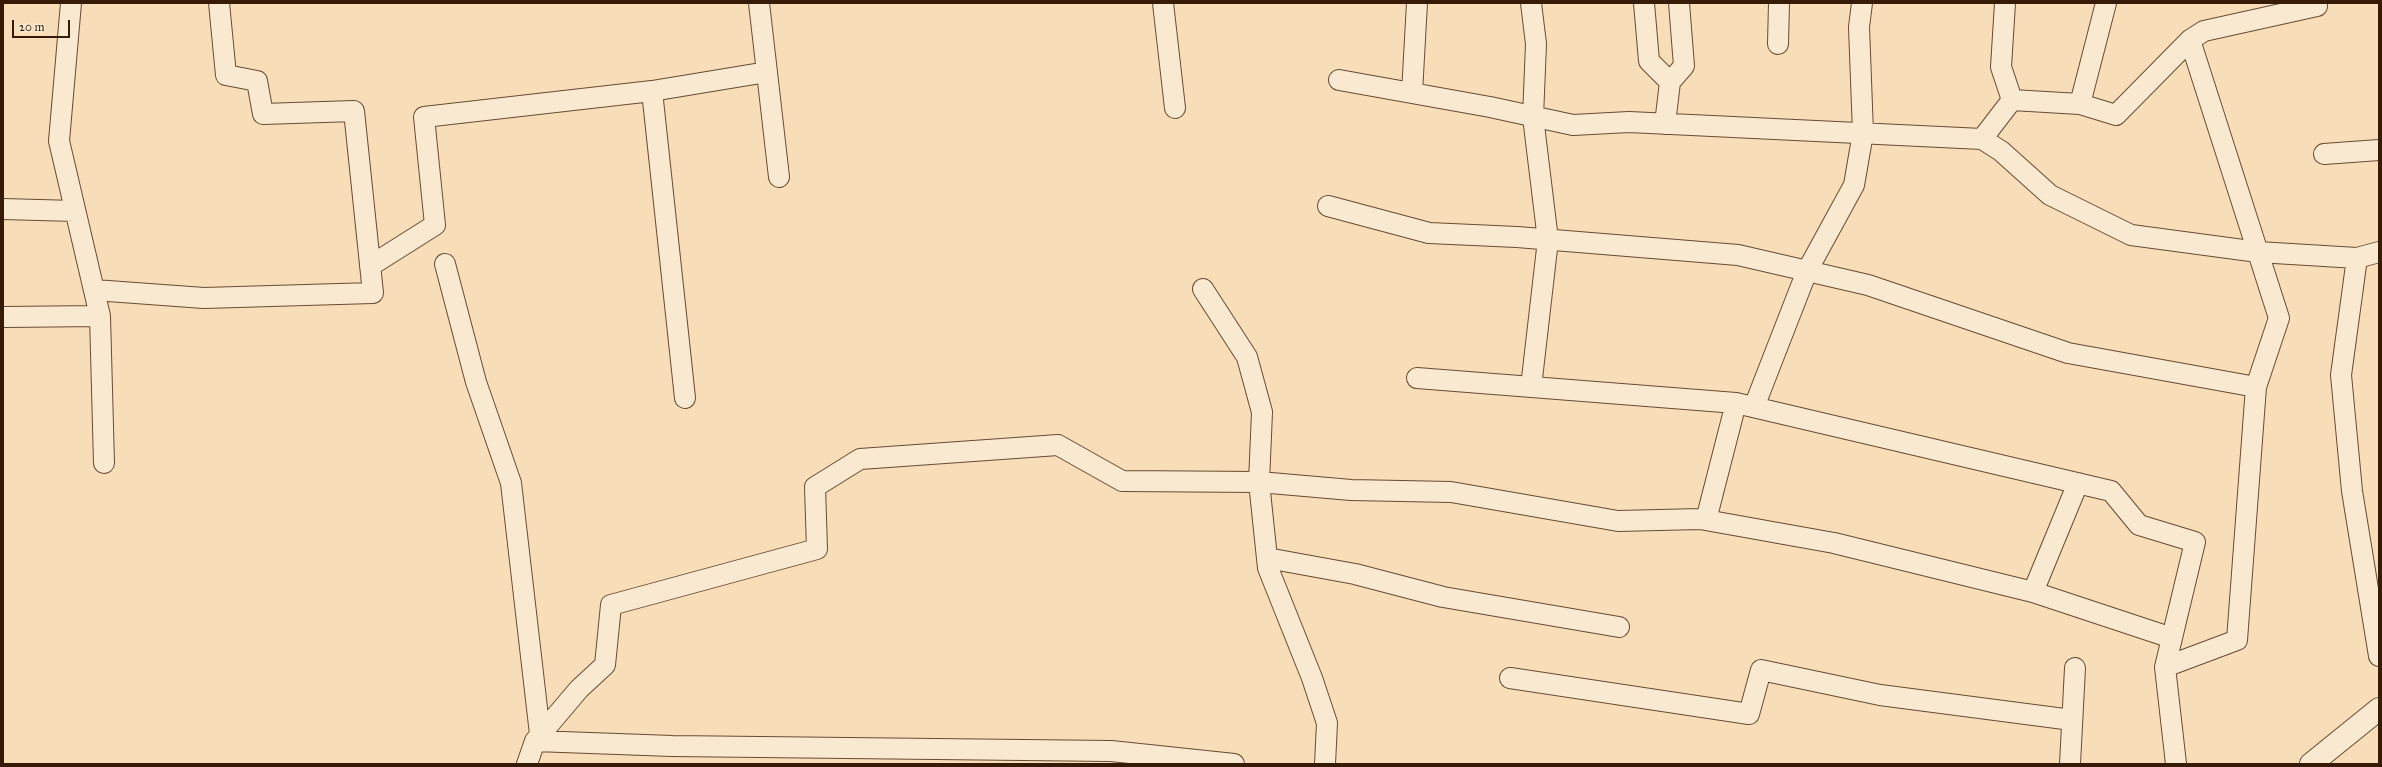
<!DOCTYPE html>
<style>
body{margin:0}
#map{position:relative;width:2382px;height:767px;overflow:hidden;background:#f7ddb8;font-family:"IM FELL Great Primer",serif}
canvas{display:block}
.frame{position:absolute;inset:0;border:4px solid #361b06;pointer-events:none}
.scale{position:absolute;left:12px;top:20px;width:58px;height:18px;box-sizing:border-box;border:2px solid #361b06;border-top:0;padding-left:5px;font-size:12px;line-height:14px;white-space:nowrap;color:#361b06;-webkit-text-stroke:3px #fae9d1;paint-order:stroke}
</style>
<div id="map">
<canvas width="2382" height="767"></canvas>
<div class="frame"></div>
<div class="scale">20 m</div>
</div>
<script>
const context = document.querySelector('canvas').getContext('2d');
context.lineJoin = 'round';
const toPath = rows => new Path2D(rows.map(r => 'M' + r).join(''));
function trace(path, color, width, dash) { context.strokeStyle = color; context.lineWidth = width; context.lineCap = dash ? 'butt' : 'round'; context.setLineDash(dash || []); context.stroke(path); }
const minor = toPath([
 [71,3,59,141,100,316,104,463],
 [759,3,779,177],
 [1163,3,1175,108],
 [1644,3,1649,61,1670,82],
 [2005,3,2001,67,2012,100],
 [1778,44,1779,3],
 [1339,80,1490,107,1573,125,1629,122,1982,139,2001,151,2050,195,2131,235,2258,252,2357,258,2379,252],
 [1412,93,1417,3],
 [2080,104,2106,3],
 [1665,124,1670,82,1684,66,1679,3],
 [1982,139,2012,100,2080,104,2116,115,2190,40,2204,31,2317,6],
 [2324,154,2379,150],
 [1328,206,1429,233,1517,237,1738,255,1868,285,2068,353,2256,387],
 [3,209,75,211],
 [2357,258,2341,375,2352,491,2379,656],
 [445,264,476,382,511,483,540,734],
 [370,266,435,225,424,117,652,91],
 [1203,289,1247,357,1262,412,1259,482,1268,568,1312,678,1327,723,1325,764],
 [94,290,204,298,373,293,354,111,263,114,257,81,226,75,219,3],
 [3,317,100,316],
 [1417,378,1736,403,2111,491,2139,525,2195,542,2165,667,2176,764],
 [1531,387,1548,240,1533,117,1536,44,1531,3],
 [685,398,652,91,767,72],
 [1754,407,1807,271,1854,185,1863,133,1859,27,1862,3],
 [1706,520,1736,403],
 [1267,558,1355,574,1443,597,1619,627],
 [2033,592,2078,483],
 [2165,667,2237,640,2256,387,2279,318,2190,40],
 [1510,678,1749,714,1761,670,1880,695,2072,720],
 [535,741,672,746,1111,751,1234,764],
 [527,764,535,741,579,689,605,665,611,605,817,549,815,487,860,459,1058,445,1122,481,1259,482,1351,490,1451,492,1618,521,1700,519,1834,543,2033,592,2172,638],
 [2070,764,2075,668]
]);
const tertiary = toPath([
 [2311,764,2379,709]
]);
trace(minor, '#664c32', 22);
trace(tertiary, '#664c32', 24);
trace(minor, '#fae9d1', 20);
trace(tertiary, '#fae9d1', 22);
</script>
